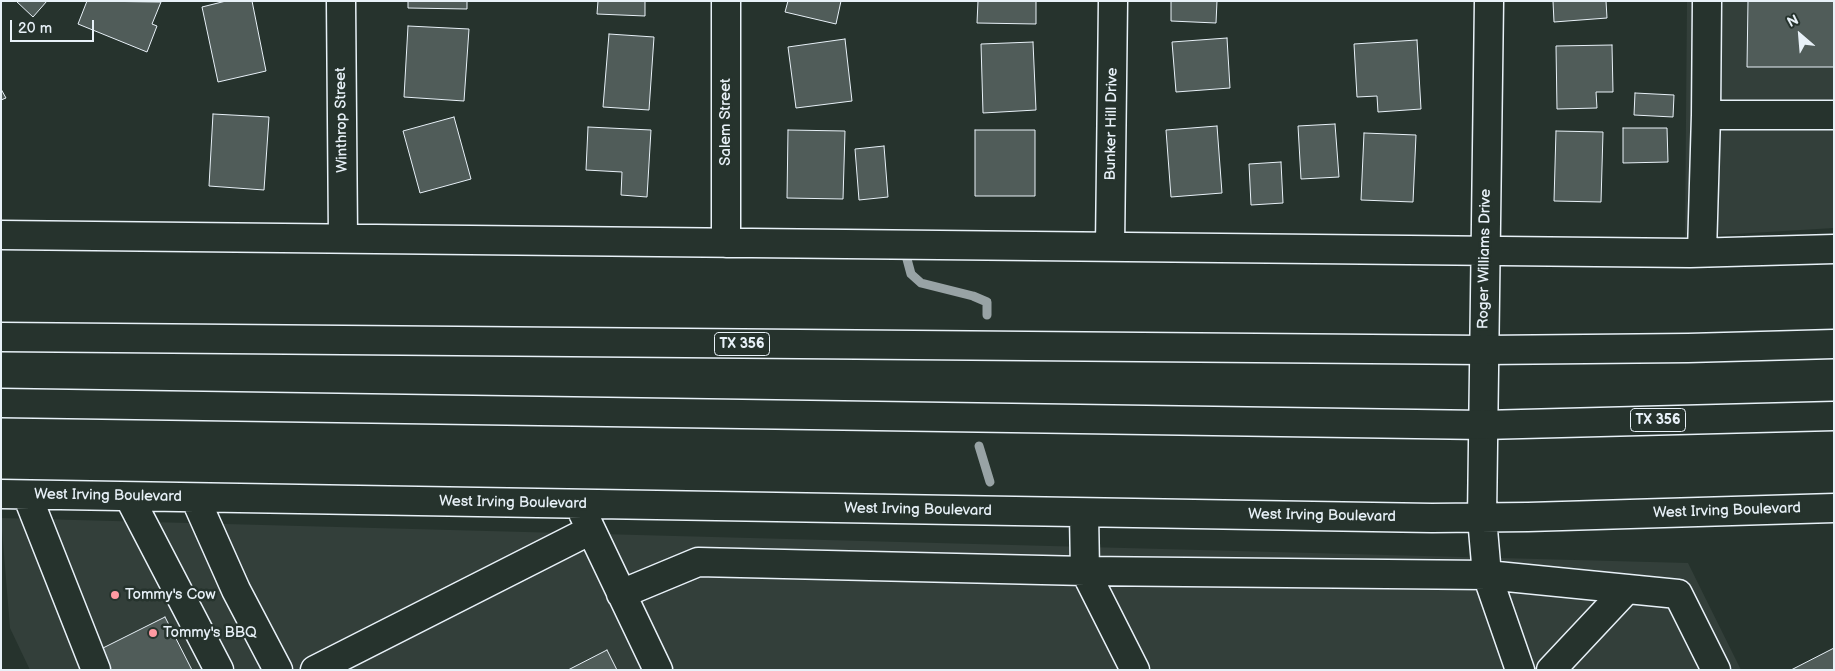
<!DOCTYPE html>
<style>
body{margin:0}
#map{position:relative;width:1835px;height:671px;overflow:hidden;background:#26332d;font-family:"Balsamiq Sans",sans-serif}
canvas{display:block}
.frame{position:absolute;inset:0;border:2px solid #e8f1f8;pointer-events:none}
.north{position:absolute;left:1775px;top:10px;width:50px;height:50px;-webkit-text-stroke:4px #26332d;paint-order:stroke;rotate:333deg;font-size:14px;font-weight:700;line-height:20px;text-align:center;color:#e8f1f8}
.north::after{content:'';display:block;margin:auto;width:18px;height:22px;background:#e8f1f8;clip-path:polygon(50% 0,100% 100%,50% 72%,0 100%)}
.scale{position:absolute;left:10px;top:20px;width:84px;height:22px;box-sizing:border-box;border:2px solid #e8f1f8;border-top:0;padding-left:6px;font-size:15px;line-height:18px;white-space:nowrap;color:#e8f1f8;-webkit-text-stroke:4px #26332d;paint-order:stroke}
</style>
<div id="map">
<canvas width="1835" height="671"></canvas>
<div class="frame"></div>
<div class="north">N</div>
<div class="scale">20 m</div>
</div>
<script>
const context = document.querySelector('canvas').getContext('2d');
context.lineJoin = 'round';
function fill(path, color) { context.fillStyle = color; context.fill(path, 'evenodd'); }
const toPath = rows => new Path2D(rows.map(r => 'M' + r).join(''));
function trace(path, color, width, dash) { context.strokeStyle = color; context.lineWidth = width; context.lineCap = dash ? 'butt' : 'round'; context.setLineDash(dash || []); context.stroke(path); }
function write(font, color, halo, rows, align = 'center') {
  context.font = font + ' "Balsamiq Sans",sans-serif'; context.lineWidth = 5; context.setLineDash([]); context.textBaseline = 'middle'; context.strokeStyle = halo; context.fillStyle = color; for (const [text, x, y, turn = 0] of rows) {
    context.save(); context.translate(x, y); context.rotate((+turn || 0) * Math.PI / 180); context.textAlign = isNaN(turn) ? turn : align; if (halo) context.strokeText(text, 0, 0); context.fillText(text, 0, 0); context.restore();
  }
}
fill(toPath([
 [1687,1,1834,1,1834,228,1685,237],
 [1,518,1688,563,1741,670,30,670,10,628]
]), '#333f3a');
trace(toPath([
 [904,248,911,274,921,283,973,296,987,302,987,315],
 [979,446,990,482]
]), '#98a3a5', 9);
const building = toPath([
 [16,1,47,1,33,17,16,1],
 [87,1,161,2,152,24,157,26,147,52,78,24,87,1],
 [226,1,252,1,266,71,218,82,202,7,226,1],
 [408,1,467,1,467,9,408,8,408,1],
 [598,1,645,1,645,16,597,14,598,1],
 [788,1,841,1,836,24,785,12,788,1],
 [978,1,1036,1,1036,24,977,23,978,1],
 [1171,1,1217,1,1216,23,1171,21,1171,1],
 [1553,1,1606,1,1607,18,1554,22,1553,1],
 [1748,1,1834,1,1834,67,1747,67,1748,1],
 [408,26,469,29,464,101,404,97,408,26],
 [609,34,654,37,649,110,603,107,609,34],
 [1227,38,1230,88,1176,92,1172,42,1227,38],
 [845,39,852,101,796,108,788,47,845,39],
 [1417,40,1421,109,1378,112,1377,96,1357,97,1354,44,1417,40],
 [1033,42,1036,110,983,113,981,44,1033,42],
 [1612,45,1613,92,1596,92,1597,108,1557,109,1556,46,1612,45],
 [1,89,6,98,1,100,1,89],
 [1635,93,1674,95,1673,117,1634,115,1635,93],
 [213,114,269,117,264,190,209,186,213,114],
 [454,117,471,179,420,193,403,131,454,117],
 [1335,124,1339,177,1301,179,1298,126,1335,124],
 [1217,126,1222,193,1171,197,1166,130,1217,126],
 [588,127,651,130,647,197,621,195,622,172,586,170,588,127],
 [1623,128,1667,128,1668,162,1623,163,1623,128],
 [788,130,845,131,843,199,787,198,788,130],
 [975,130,1035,130,1035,196,975,196,975,130],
 [1556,131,1603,132,1601,202,1554,201,1556,131],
 [1364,133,1416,135,1413,202,1361,200,1364,133],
 [884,146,888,197,859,200,855,149,884,146],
 [1281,162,1283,203,1251,205,1249,164,1281,162],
 [165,617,192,670,111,670,101,649,165,617],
 [1834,648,1834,670,1791,670,1834,648],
 [607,650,617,670,568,670,607,650]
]);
fill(building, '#505c59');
trace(building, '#e8f1f8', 1);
const minor = toPath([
 [341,1,343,238],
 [726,1,726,243],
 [1489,1,1482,518,1487,575,1520,670],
 [1706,115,1707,1],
 [1,235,1690,253,1834,249],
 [1110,247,1113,1],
 [1702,252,1706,115,1834,115],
 [1,494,1432,518,1528,517,1834,508],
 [27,495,96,670],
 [129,497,219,670],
 [195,498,236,590,278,670],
 [583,513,658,670],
 [1084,513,1085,571,1135,670],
 [621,594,698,562,1085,571,1487,575,1678,594,1716,670],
 [315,670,591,530],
 [1551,670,1627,589]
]);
const major = toPath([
 [1,337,1484,350,1688,348,1834,344],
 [1,403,1483,425,1834,416]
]);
trace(minor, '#e8f1f8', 31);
trace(major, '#e8f1f8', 31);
trace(minor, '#26332d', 28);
trace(major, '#26332d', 28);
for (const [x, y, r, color] of [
 [115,595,5,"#ff9aa2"],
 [153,633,5,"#ff9aa2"]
]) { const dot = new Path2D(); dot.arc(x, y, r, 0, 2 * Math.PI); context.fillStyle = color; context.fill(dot); trace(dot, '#26332d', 2); }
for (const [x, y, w] of [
 [742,344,55],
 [1658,420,55]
]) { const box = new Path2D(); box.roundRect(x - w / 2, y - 11.5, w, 23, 4); context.fillStyle = '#26332d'; context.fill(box); trace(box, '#e8f1f8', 1); }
write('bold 14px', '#e8f1f8', null, [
 ["TX 356",742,344],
 ["TX 356",1658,420]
]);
write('15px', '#e8f1f8', '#26332d', [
 ["Winthrop Street",342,120,-91],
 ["Salem Street",726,122,-90],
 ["Bunker Hill Drive",1112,124,-89],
 ["Roger Williams Drive",1485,259,-89],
 ["West Irving Boulevard",108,496,1],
 ["West Irving Boulevard",513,503,1],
 ["West Irving Boulevard",918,510,1],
 ["West Irving Boulevard",1727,511,-2],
 ["West Irving Boulevard",1322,516,1]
]);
write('15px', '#e8f1f8', '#26332d', [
 ["Tommy's Cow",125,595],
 ["Tommy's BBQ",163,633]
], 'left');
</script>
